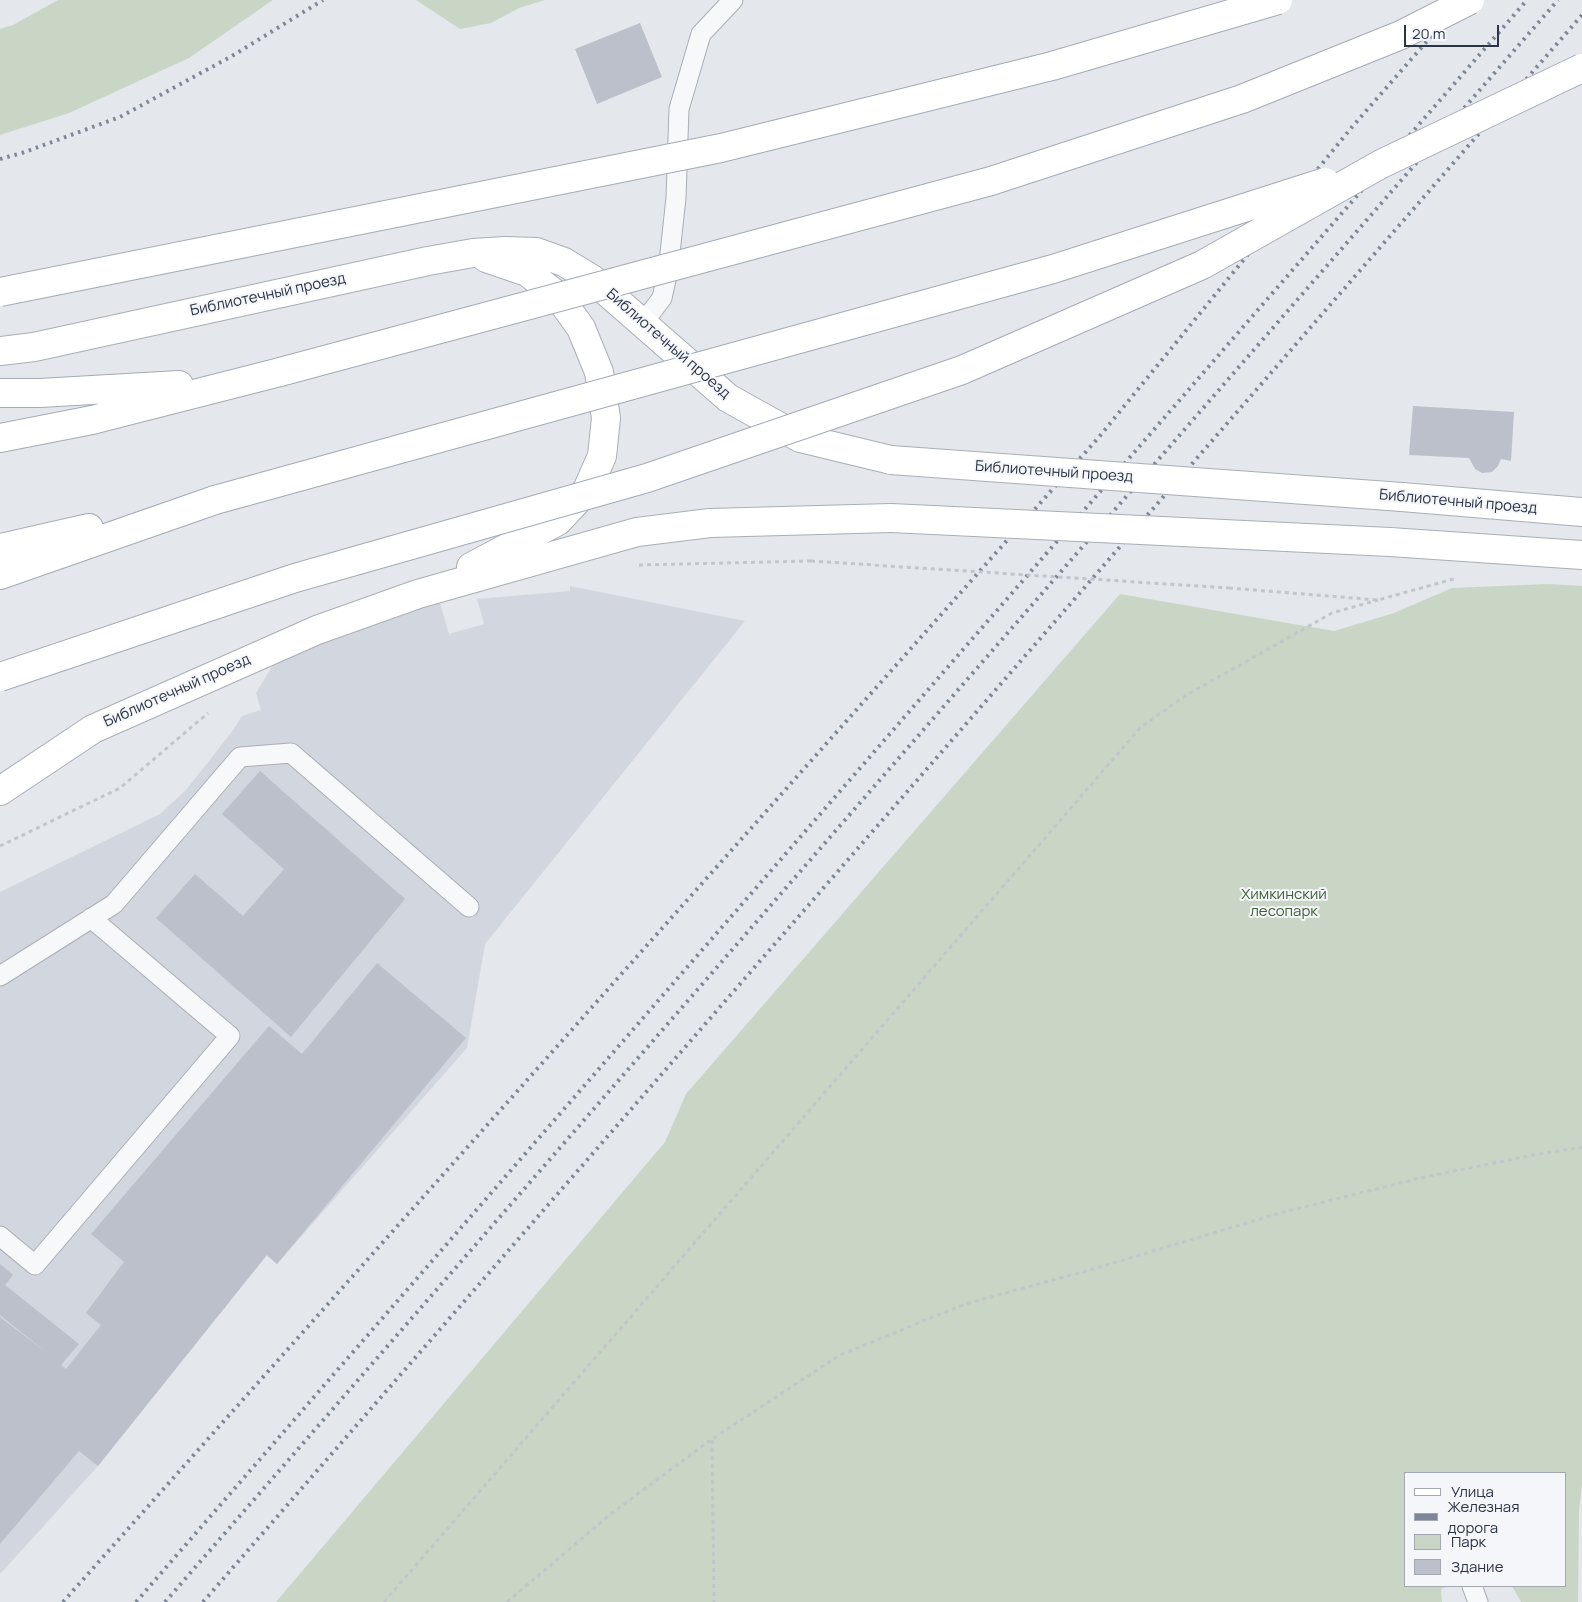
<!DOCTYPE html>
<meta charset="utf-8">
<style>
body{margin:0}
#map{position:relative;width:1582px;height:1602px;overflow:hidden;background:#e4e7ec;font-family:Manrope,sans-serif}
canvas{display:block}
.legend{position:absolute;left:1404px;top:1472px;width:162px;height:115px;box-sizing:border-box;background:#f4f6f9;border:1px solid #a4a8b1;margin:0;padding:6px 9px;list-style:none;font-size:15px;color:#2b3445}
.legend li{display:flex;align-items:center;gap:10px;height:25px}
.legend b{width:25px;border:1px solid #a4a8b1}
.scale{position:absolute;left:1404px;top:25px;width:95px;height:22px;box-sizing:border-box;border:2px solid #2b3445;border-top:0;padding-left:6px;font-size:15px;line-height:18px;white-space:nowrap;color:#2b3445;-webkit-text-stroke:4px #f4f6f9;paint-order:stroke}
</style>
<div id="map">
<canvas width="1582" height="1602"></canvas>
<ul class="legend">
<li><b style="height:6px;background:#fff"></b>Улица</li>
<li><b style="height:6px;background:#7d8696"></b>Железная дорога</li>
<li><b style="height:14px;background:#c9d6c5"></b>Парк</li>
<li><b style="height:14px;background:#bbc0ca"></b>Здание</li>
</ul>
<div class="scale">20 m</div>
</div>
<script>
const context = document.querySelector('canvas').getContext('2d');
context.lineJoin = 'round';
function fill(path, color) { context.fillStyle = color; context.fill(path, 'evenodd'); }
const toPath = rows => new Path2D(rows.map(r => 'M' + r).join(''));
function trace(path, color, width, dash) { context.strokeStyle = color; context.lineWidth = width; context.lineCap = dash ? 'butt' : 'round'; context.setLineDash(dash || []); context.stroke(path); }
function write(font, color, halo, rows, align = 'center') {
  context.font = font + ' Manrope,sans-serif'; context.lineWidth = 4; context.setLineDash([]); context.textBaseline = 'middle'; context.strokeStyle = halo; context.fillStyle = color; for (const [text, x, y, turn = 0] of rows) {
    context.save(); context.translate(x, y); context.rotate((+turn || 0) * Math.PI / 180); context.textAlign = isNaN(turn) ? turn : align; if (halo) context.strokeText(text, 0, 0); context.fillText(text, 0, 0); context.restore();
  }
}
fill(toPath([
 [570,586,745,621,485,944,467,1048,277,1264,266,1255,98,1466,0,1574,0,892,160,814,186,790,231,733,242,716,261,710,256,693,276,660,380,619,440,603,449,634,484,624,477,599,570,591]
]), '#d2d6de');
fill(toPath([
 [58,0,273,0,189,58,69,113,0,135,0,29,13,25],
 [416,0,545,0,519,8,491,23,460,29],
 [1548,584,1582,586,1582,1485,1579,1510,1578,1602,1521,1602,1512,1586,1566,1586,1566,1473,1406,1473,1406,1586,1448,1586,1441,1589,1442,1602,276,1602,665,1142,686,1094,1120,594,1334,631,1394,613,1452,588]
]), '#c9d6c5');
fill(toPath([
 [640,23,662,77,597,104,575,49],
 [1413,406,1514,412,1511,461,1501,459,1498,466,1492,472,1482,473,1475,469,1469,458,1409,455],
 [260,771,405,899,291,1037,156,918,195,874,243,916,284,869,222,814],
 [377,963,466,1038,277,1264,267,1255,98,1466,79,1451,0,1544,0,1317,47,1353,0,1315,0,1264,13,1275,5,1285,79,1344,61,1365,66,1369,101,1325,86,1313,124,1262,91,1234,269,1026,302,1054]
]), '#bbc0ca');
const service = toPath([
 [643,323,662,298,668,271,676,198,679,109,701,34,733,0],
 [0,976,114,904,240,757,291,753,469,907],
 [0,1236,35,1265,230,1036,91,918],
 [1472,1586,1478,1602]
]);
const secondary = toPath([
 [0,351,34,347,428,261,473,253,505,251,536,252,564,262,592,279,728,398,800,438,891,460],
 [1402,497,1582,512],
 [1390,542,1582,555],
 [471,567,558,521,587,490,602,456,606,418,599,372,581,328,558,296,527,272,486,258],
 [0,791,93,729,317,630,418,594,637,532,710,523,891,518]
]);
const primary = toPath([
 [0,393,40,393,179,385],
 [0,438,92,420,280,372],
 [0,548,89,528],
 [0,575,215,500]
]);
trace(service, '#a9aeb7', 21);
trace(secondary, '#a9aeb7', 30);
trace(primary, '#a3abb8', 30);
trace(toPath([
 [639,565,811,561],
 [1229,588,1378,600,1457,578],
 [0,846,120,788,208,713],
 [712,1440,714,1602],
 [384,1602,1141,727,1185,696,1332,613,1378,600],
 [507,1602,612,1513,712,1439,840,1355,965,1304,1090,1270,1280,1213,1420,1178,1533,1155,1582,1147]
]), '#c2c5cb', 3, [4, 4]);
trace(service, '#f7f8fa', 19);
trace(secondary, '#fff', 28);
trace(primary, '#fff', 28);
trace(toPath([
 [0,159,22,153,120,117,232,56,323,0],
 [63,1602,1099,437,1352,127,1463,0],
 [136,1602,1527,0],
 [165,1602,1558,0],
 [203,1602,1582,15]
]), '#7d8696', 4, [2.5, 5]);
const secondaryBridge = toPath([
 [891,460,1402,497],
 [891,518,1390,542]
]);
const primaryBridge = toPath([
 [0,292,721,148,1052,66,1278,0],
 [280,372,991,181,1242,99,1401,35,1470,0],
 [215,500,1053,269,1325,182],
 [0,677,295,578,647,478,962,370,1202,265,1381,164,1582,68]
]);
trace(secondaryBridge, '#a9aeb7', 30, []);
trace(primaryBridge, '#a3abb8', 30, []);
trace(toPath([
 [811,561,1229,588]
]), '#c2c5cb', 3, [4, 4]);
trace(secondaryBridge, '#fff', 28);
trace(primaryBridge, '#fff', 28);
write('15px', '#2b3445', '#f4f6f9', [
 ["Библиотечный проезд",268,295,-12],
 ["Библиотечный проезд",668,344,41],
 ["Библиотечный проезд",1054,472,4],
 ["Библиотечный проезд",1458,502,5],
 ["Библиотечный проезд",177,691,-24]
]);
write('15px', '#3f6138', '#f4f6f9', [
 ["Химкинский",1284,895],
 ["лесопарк",1284,912]
]);
</script>
